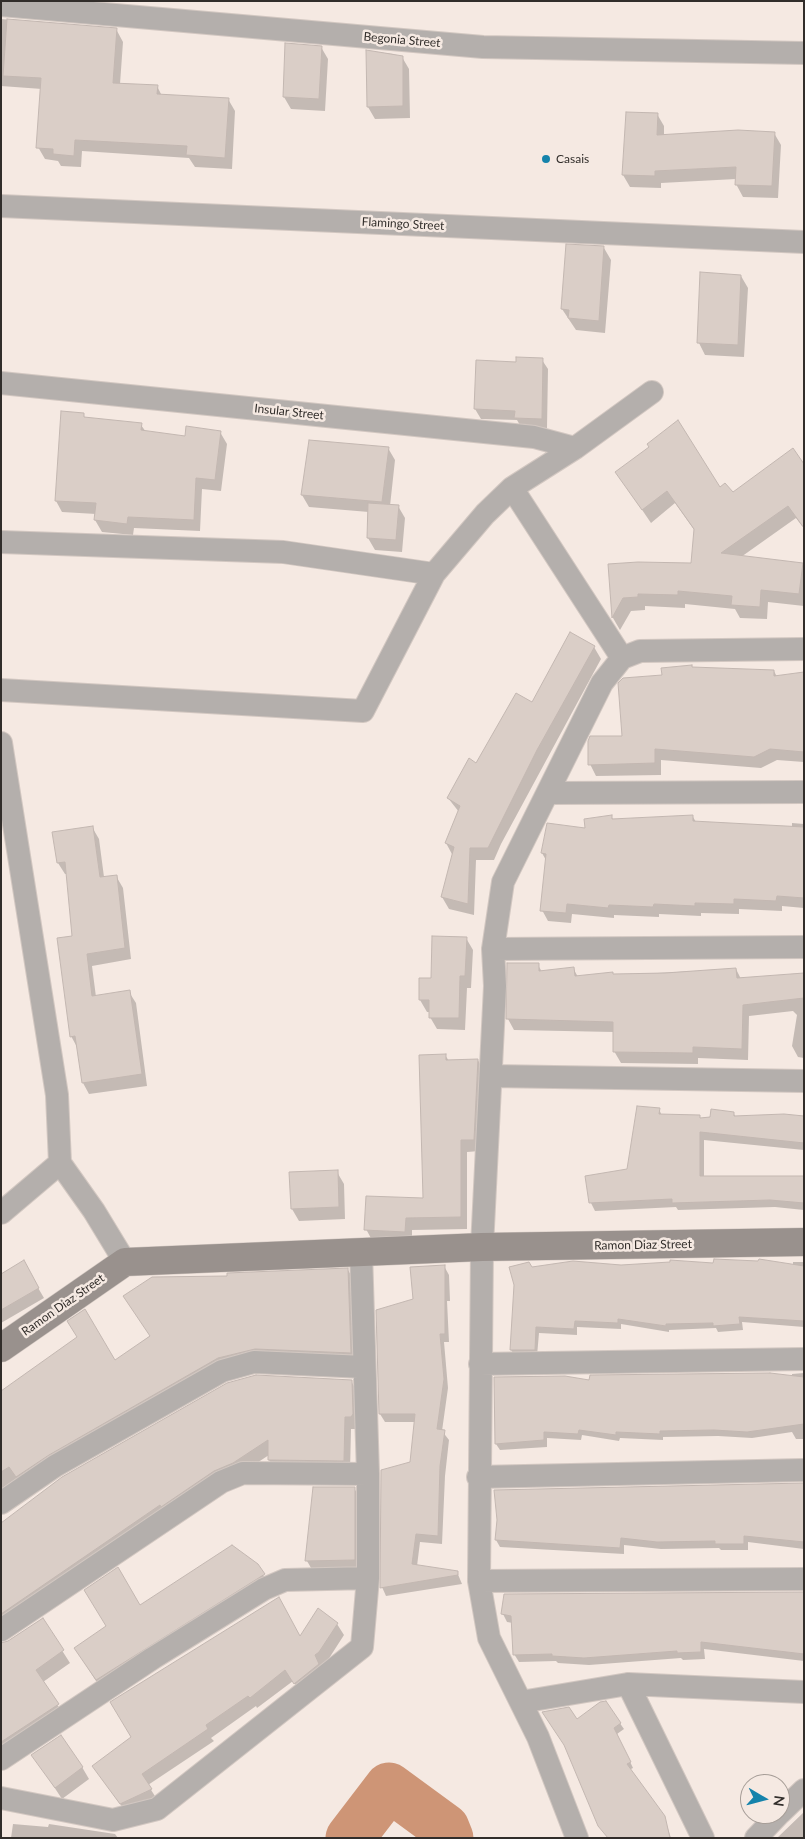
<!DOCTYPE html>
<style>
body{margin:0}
#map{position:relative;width:805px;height:1839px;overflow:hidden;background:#f5e9e2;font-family:Lato,sans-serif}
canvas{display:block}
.frame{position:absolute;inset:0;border:2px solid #312d2a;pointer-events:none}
.north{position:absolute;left:740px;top:1774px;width:50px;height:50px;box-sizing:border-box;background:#f5e9e2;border:1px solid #a79e98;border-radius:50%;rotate:98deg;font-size:14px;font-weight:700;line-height:20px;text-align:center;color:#312d2a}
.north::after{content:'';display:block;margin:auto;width:18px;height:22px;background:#1583ab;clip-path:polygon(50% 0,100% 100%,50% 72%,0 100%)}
</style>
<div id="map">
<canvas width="805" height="1839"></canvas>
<div class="frame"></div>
<div class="north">N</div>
</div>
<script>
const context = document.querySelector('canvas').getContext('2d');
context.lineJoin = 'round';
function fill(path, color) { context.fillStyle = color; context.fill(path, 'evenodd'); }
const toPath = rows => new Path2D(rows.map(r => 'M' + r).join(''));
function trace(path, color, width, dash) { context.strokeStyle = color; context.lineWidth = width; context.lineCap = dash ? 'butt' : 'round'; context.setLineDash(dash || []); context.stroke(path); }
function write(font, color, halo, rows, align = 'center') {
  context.font = font + ' Lato,sans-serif'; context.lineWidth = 5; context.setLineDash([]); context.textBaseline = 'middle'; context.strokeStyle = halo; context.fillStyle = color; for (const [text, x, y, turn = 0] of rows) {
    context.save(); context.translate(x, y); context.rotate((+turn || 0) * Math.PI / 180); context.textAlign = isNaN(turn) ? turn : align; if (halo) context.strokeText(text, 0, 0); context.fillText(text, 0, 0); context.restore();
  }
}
fill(toPath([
 [1,19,116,29,123,42,120,84,157,86,162,96,228,99,235,111,232,169,195,167,189,158,82,151,81,167,61,166,58,161,45,159,38,147,42,89,1,86],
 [286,44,321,47,328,59,325,111,291,109,284,97],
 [368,51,393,54,395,57,402,57,409,69,410,118,375,119,368,107],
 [657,114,664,126,664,136,774,133,781,145,778,198,743,197,736,184,736,179,661,183,661,188,630,187,623,175],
 [604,248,611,260,605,333,576,330,562,309],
 [741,276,748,288,744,357,705,355,699,343],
 [542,360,548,369,547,428,521,427,517,420,481,419,475,409,478,361,517,363],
 [83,415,85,418,141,425,146,432,186,437,220,432,227,444,221,491,202,489,200,531,134,528,133,535,102,532,95,520,96,514,62,512,56,501],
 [388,448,395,460,390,506,398,506,405,518,402,552,375,550,368,538,369,512,309,507,302,495],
 [793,450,804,525,802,526,796,518,741,557,804,565,804,606,768,602,767,619,740,618,735,609,685,604,685,608,645,606,645,610,631,611,620,630,613,618,609,565,692,564,695,531,675,503,651,523,617,473,720,488,733,494],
 [594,647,601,659,501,844,494,860,476,860,474,915,449,909,442,897,453,856,446,843,459,812,448,798,533,704],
 [692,669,774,671,777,677,804,673,804,762,777,760,761,768,661,760,661,775,596,776,590,764,623,737,663,676],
 [611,816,614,821,693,817,696,822,792,827,792,823,804,824,804,908,782,906,782,911,739,909,739,914,701,913,701,916,659,914,659,917,614,915,614,918,572,914,571,923,548,921,542,910,547,862,542,853],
 [92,827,99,839,104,877,116,876,123,888,131,959,92,966,96,997,129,992,136,1003,147,1086,89,1094,83,1083,77,1047,71,1036,74,937,68,874,65,874,58,863],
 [466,938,473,950,471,988,467,988,465,1030,437,1029,430,1017,430,1012,427,1012,420,1000,432,980],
 [538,965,542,972,573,968,578,977,736,969,741,979,804,974,804,1058,798,1057,792,1046,797,1015,793,1011,749,1016,748,1060,698,1058,698,1064,621,1063,614,1051,614,1032,514,1030,508,1019],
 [445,1055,449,1061,478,1060,484,1072,480,1151,467,1152,467,1229,412,1230,412,1244,373,1242,366,1229,424,1200],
 [659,1109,662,1116,700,1119,733,1113,736,1117,804,1118,804,1150,704,1140,704,1177,804,1177,804,1210,775,1207,678,1210,676,1207,595,1211,591,1203,629,1170],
 [337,1172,344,1184,345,1219,299,1221,292,1209],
 [23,1262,44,1298,1,1323,1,1274],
 [793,1262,804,1262,804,1327,742,1322,743,1330,718,1332,716,1328,669,1330,669,1332,621,1324,621,1329,577,1327,577,1335,539,1333,537,1356,515,1356,511,1350,515,1285,531,1268,714,1264,793,1265],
 [444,1266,449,1275,450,1301,447,1301,449,1342,444,1342,448,1388,442,1431,449,1440,445,1476,442,1544,420,1542,417,1566,457,1572,462,1584,386,1596,382,1587,411,1463,415,1422,385,1422,380,1414,414,1299],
 [348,1270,355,1282,357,1365,262,1361,24,1488,17,1478,1,1489,1,1392,115,1362,229,1277],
 [804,1373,804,1439,796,1439,792,1432,752,1438,718,1436,663,1437,663,1440,620,1438,619,1441,582,1435,581,1440,547,1438,547,1447,500,1450,496,1444,591,1381,792,1377,792,1374],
 [351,1381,358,1393,358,1429,351,1429,350,1472,276,1472,269,1460,269,1455,1,1631,1,1524],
 [804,1484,804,1549,748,1542,748,1550,721,1550,719,1548,661,1549,624,1545,624,1554,500,1547,496,1540],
 [354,1488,361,1500,361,1572,314,1573,307,1561,309,1530],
 [257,1564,270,1587,103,1692,75,1648,140,1607],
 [804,1593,804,1661,704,1649,705,1659,683,1660,681,1658,589,1665,558,1663,556,1661,519,1662,514,1654,513,1623,507,1622,503,1614],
 [279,1599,300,1638,337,1624,344,1635,326,1663,301,1694,293,1681,257,1708,256,1706,211,1738,214,1741,148,1785,158,1801,128,1815,93,1766,132,1738,112,1703],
 [42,1619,70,1663,43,1682,65,1717,1,1759,1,1644,9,1642],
 [605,1702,624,1729,617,1734,633,1768,629,1770,664,1817,671,1838,608,1838,577,1721],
 [33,1755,82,1767,89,1779,62,1799],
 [804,1812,804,1838,777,1838],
 [13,1824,48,1827,49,1824,115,1834,118,1838,11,1838]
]), '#0003');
trace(toPath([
 [350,1838,389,1787,445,1828,449,1838]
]), '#ce9576', 49);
const building = toPath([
 [7,19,117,28,113,83,158,85,157,94,229,98,225,158,186,155,187,146,75,140,74,156,53,154,53,149,36,148,41,78,3,76,7,19],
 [285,43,322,46,319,99,283,97,285,43],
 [366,50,403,56,403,106,367,107,366,50],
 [626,112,658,113,657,135,738,130,775,132,772,186,735,185,736,167,655,171,655,176,622,175,626,112],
 [566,244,604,246,599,321,568,318,569,310,561,309,566,244],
 [700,272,741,275,738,345,697,343,700,272],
 [516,357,543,358,542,419,514,418,515,411,474,409,476,360,516,362,516,357],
 [61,411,84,413,84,417,142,423,141,430,185,436,186,426,221,431,215,480,196,478,194,520,128,517,127,524,94,520,96,503,55,501,61,411],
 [678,420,720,487,725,483,733,492,793,448,804,464,804,528,788,506,721,553,803,563,799,594,761,590,760,607,731,605,732,596,678,591,678,595,638,594,638,597,623,598,612,618,608,564,638,562,691,563,694,529,667,491,642,510,615,472,649,447,647,444,678,420],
 [309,440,389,447,382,502,301,495,309,440],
 [368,503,399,505,396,540,367,538,368,503],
 [570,632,595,646,537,750,488,848,470,848,468,904,441,897,454,847,445,843,460,806,447,798,469,758,476,763,516,693,532,702,570,632],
 [692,665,692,667,774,670,774,676,804,672,804,752,770,749,754,757,655,749,655,763,588,765,588,741,590,736,622,736,618,683,623,678,662,675,661,668,692,665],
 [612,815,612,819,693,815,693,821,804,827,804,898,777,896,776,901,734,899,734,904,695,903,695,906,654,904,653,907,609,905,608,908,567,904,566,913,540,911,546,854,541,853,547,823,585,828,584,819,612,815],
 [93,826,100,877,117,875,125,948,87,954,92,996,130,990,142,1074,82,1083,75,1036,70,1037,57,938,72,936,65,862,57,863,52,832,93,826],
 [432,936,467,937,465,976,460,976,459,1018,429,1018,429,1000,419,1000,419,978,431,978,432,936],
 [507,963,539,963,539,971,574,967,575,976,613,972,613,974,665,973,736,968,737,978,804,973,804,998,743,1005,742,1049,693,1047,693,1053,613,1052,613,1022,506,1019,507,963],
 [446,1054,446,1060,478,1059,474,1140,461,1140,461,1217,406,1218,405,1232,364,1230,366,1196,423,1198,419,1055,446,1054],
 [637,1106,660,1108,659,1114,700,1115,700,1118,710,1117,711,1109,734,1112,734,1116,784,1114,804,1116,804,1143,700,1132,700,1176,804,1176,804,1203,770,1200,672,1203,672,1199,589,1203,585,1176,627,1169,637,1106],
 [338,1170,339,1207,291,1209,289,1172,338,1170],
 [714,1259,758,1261,759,1259,804,1266,804,1321,739,1317,740,1324,713,1326,713,1323,666,1324,666,1326,618,1319,618,1323,575,1321,574,1329,536,1327,535,1350,510,1350,514,1285,509,1267,529,1262,532,1267,573,1261,621,1265,670,1262,670,1260,713,1263,714,1259],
 [24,1260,39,1288,1,1310,1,1274,24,1260],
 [445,1265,445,1334,440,1334,444,1379,437,1429,445,1430,440,1466,438,1536,416,1534,412,1564,458,1571,458,1575,380,1588,381,1470,410,1462,415,1414,379,1414,376,1310,413,1299,410,1267,445,1265],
 [348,1268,351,1353,255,1349,218,1358,49,1455,16,1477,9,1467,1,1472,1,1391,77,1337,67,1321,85,1309,115,1360,150,1336,123,1296,152,1277,227,1276,227,1273,348,1268],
 [770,1373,804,1377,804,1424,747,1432,714,1430,660,1431,660,1434,616,1432,616,1435,579,1430,578,1434,544,1432,544,1440,495,1444,494,1377,565,1376,589,1380,590,1375,770,1373],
 [256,1375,352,1380,353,1414,351,1417,345,1417,344,1461,268,1460,268,1440,233,1463,214,1471,161,1507,160,1505,1,1614,1,1523,62,1477,227,1383,256,1375],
 [804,1483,804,1542,744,1536,744,1544,715,1544,715,1541,657,1542,621,1538,620,1548,495,1540,497,1520,494,1490,804,1483],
 [313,1487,355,1487,355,1560,305,1561,313,1487],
 [232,1545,258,1564,265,1574,96,1680,74,1648,106,1626,84,1590,118,1567,140,1605,232,1545],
 [804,1592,804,1654,701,1642,701,1652,677,1653,677,1651,584,1658,552,1656,552,1654,513,1655,511,1616,501,1614,504,1594,804,1592],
 [279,1597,300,1636,318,1608,338,1623,319,1652,315,1655,319,1664,294,1684,285,1670,250,1698,248,1696,206,1725,208,1729,142,1774,152,1789,120,1804,92,1766,131,1737,110,1702,279,1597],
 [43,1618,64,1650,36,1670,59,1704,1,1742,1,1643,8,1641,43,1618],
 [606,1701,621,1723,614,1728,631,1762,627,1764,665,1816,670,1838,608,1838,598,1826,564,1745,542,1712,569,1707,577,1719,600,1702,606,1701],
 [61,1735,83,1767,55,1788,31,1755,61,1735]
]);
fill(building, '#dacec7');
trace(building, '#c3b7b1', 1);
const street = toPath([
 [1,5,483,47,804,53],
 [1,206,804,242],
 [1,383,534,437,575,448],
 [512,488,622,658],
 [1,542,283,552,434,574],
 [1,690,363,711,434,574,485,514,512,488,575,448,652,392],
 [1,743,57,1095,60,1163,94,1211,125,1262],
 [548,793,804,792],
 [493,949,804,947],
 [492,1076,804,1081],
 [1,1213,60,1163],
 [480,1364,804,1359],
 [478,1477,804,1470],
 [1,1503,55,1466,222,1371,254,1362,364,1367],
 [479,1581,804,1579],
 [1,1630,221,1482,243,1473,368,1474],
 [628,1684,703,1838],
 [521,1702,628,1684,804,1692],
 [1,1759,153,1658,264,1589,285,1580,368,1578],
 [1,1798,113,1820,157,1809,362,1647,368,1578,368,1474,361,1252],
 [780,1813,804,1790],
 [577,1838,538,1737,489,1638,479,1581,482,1247,495,986,493,949,503,882,602,683,622,658,640,651,804,649],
 [756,1838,779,1814]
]);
const secondary = toPath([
 [1,1348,125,1262,482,1247,804,1242]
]);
trace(street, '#d2c7c1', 24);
trace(secondary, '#d2c7c1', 29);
trace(street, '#b4afac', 22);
trace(secondary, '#99918d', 28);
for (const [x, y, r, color] of [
 [546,159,5,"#1583ab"]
]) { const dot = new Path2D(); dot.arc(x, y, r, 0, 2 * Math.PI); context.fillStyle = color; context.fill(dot); trace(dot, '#f5e9e2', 2); }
write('12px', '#312d2a', '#f5e9e2', [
 ["Begonia Street",402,40,5],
 ["Flamingo Street",403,224,3],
 ["Insular Street",289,412,6],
 ["Ramon Diaz Street",643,1245,-1],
 ["Ramon Diaz Street",63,1305,-35]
]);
write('12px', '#312d2a', '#f5e9e2', [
 ["Casais",556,159]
], 'left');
</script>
